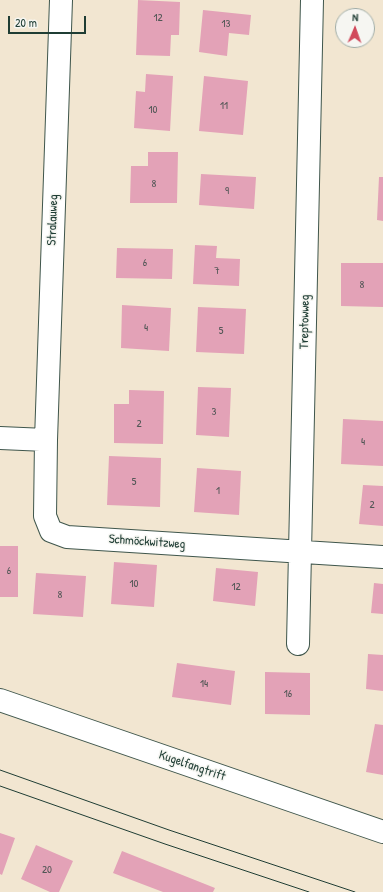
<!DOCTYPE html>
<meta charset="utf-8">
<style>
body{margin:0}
#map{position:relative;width:383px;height:892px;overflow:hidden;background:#f2e6d1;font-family:"Patrick Hand",sans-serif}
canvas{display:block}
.north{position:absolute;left:335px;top:8px;width:40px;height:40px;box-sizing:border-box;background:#f6f6f2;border:1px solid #a0aca6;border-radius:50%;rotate:2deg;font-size:11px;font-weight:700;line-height:16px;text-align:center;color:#1f3d34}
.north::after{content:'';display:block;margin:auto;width:14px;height:18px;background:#d1495b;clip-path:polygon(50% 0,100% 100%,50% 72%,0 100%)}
.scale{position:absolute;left:8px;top:16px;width:78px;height:18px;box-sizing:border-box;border:2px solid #1f3d34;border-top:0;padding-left:5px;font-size:12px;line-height:14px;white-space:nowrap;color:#1f3d34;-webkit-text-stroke:3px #f6f6f2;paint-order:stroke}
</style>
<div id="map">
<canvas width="383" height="892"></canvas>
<div class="north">N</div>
<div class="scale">20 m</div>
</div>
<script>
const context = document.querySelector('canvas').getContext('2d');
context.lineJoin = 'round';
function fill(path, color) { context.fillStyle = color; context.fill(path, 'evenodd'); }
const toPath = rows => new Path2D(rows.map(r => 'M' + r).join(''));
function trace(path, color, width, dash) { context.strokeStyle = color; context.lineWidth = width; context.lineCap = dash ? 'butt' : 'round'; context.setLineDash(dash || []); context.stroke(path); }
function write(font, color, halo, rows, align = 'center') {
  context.font = font + ' "Patrick Hand",sans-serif'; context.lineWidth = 3; context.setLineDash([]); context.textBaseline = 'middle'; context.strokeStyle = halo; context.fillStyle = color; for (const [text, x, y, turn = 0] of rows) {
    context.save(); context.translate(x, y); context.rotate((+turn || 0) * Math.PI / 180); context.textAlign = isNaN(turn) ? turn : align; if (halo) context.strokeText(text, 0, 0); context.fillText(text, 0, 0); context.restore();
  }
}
fill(toPath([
 [138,0,180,2,179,35,171,35,170,56,136,55],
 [203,10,251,15,249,35,229,33,227,56,199,52],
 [146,74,173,76,170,131,134,128,136,91,145,92],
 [204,76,248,81,243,135,199,131],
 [148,152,178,152,177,203,130,203,131,166,148,166],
 [201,174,256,177,254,209,199,205],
 [379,177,383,177,383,221,377,220],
 [195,245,217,246,216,258,240,259,239,286,193,284],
 [117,248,173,249,172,279,116,278],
 [341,263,383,263,383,307,341,306],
 [122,305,171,308,169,351,121,348],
 [198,307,246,309,244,354,196,352],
 [198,387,231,388,229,437,196,435],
 [129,390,164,391,163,444,114,443,114,404,129,404],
 [343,419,383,421,383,466,341,464],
 [109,456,161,458,160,507,107,505],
 [197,468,241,471,239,515,194,512],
 [363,485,383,486,383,526,359,524],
 [0,546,18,546,18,597,0,597],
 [114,562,157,565,154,607,111,604],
 [216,568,258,572,255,606,213,601],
 [36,573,86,576,83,617,33,614],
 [374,583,383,584,383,614,371,613],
 [368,654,383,655,383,691,366,689],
 [177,663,235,671,231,705,172,697],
 [265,672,310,673,310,715,265,714],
 [375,724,383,725,383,775,366,772],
 [0,833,15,838,2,875,0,874],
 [36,845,73,861,59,892,50,892,21,879],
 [122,851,215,888,213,892,163,892,113,873]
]), '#e3a2b7');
const minor = toPath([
 [0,438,46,440,45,516,51,531,67,537,383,557],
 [46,440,61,0],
 [298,644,312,0],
 [0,700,383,832]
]);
trace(minor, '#3f564c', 24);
trace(minor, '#fff', 22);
trace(toPath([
 [0,770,169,830,355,892],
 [0,786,165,844,309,892]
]), '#1f3d34', 1);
write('11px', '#505655', null, [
 ["12",158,18],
 ["13",226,24],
 ["11",224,106],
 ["10",153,110],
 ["8",154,184],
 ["9",227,191],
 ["6",145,263],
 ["7",217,271],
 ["8",362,285],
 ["4",146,328],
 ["5",221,331],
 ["3",214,412],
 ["2",139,424],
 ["4",363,442],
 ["5",134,482],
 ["1",218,491],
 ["2",372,505],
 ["6",9,571],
 ["10",134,584],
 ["12",236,587],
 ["8",60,595],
 ["14",204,684],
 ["16",288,694],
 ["20",47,870]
]);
write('13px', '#1f3d34', '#f6f6f2', [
 ["Stralauweg",53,220,-88],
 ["Treptowweg",305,322,-89],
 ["Schmöckwitzweg",147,542,4],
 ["Kugelfangtrift",192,766,19]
]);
</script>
